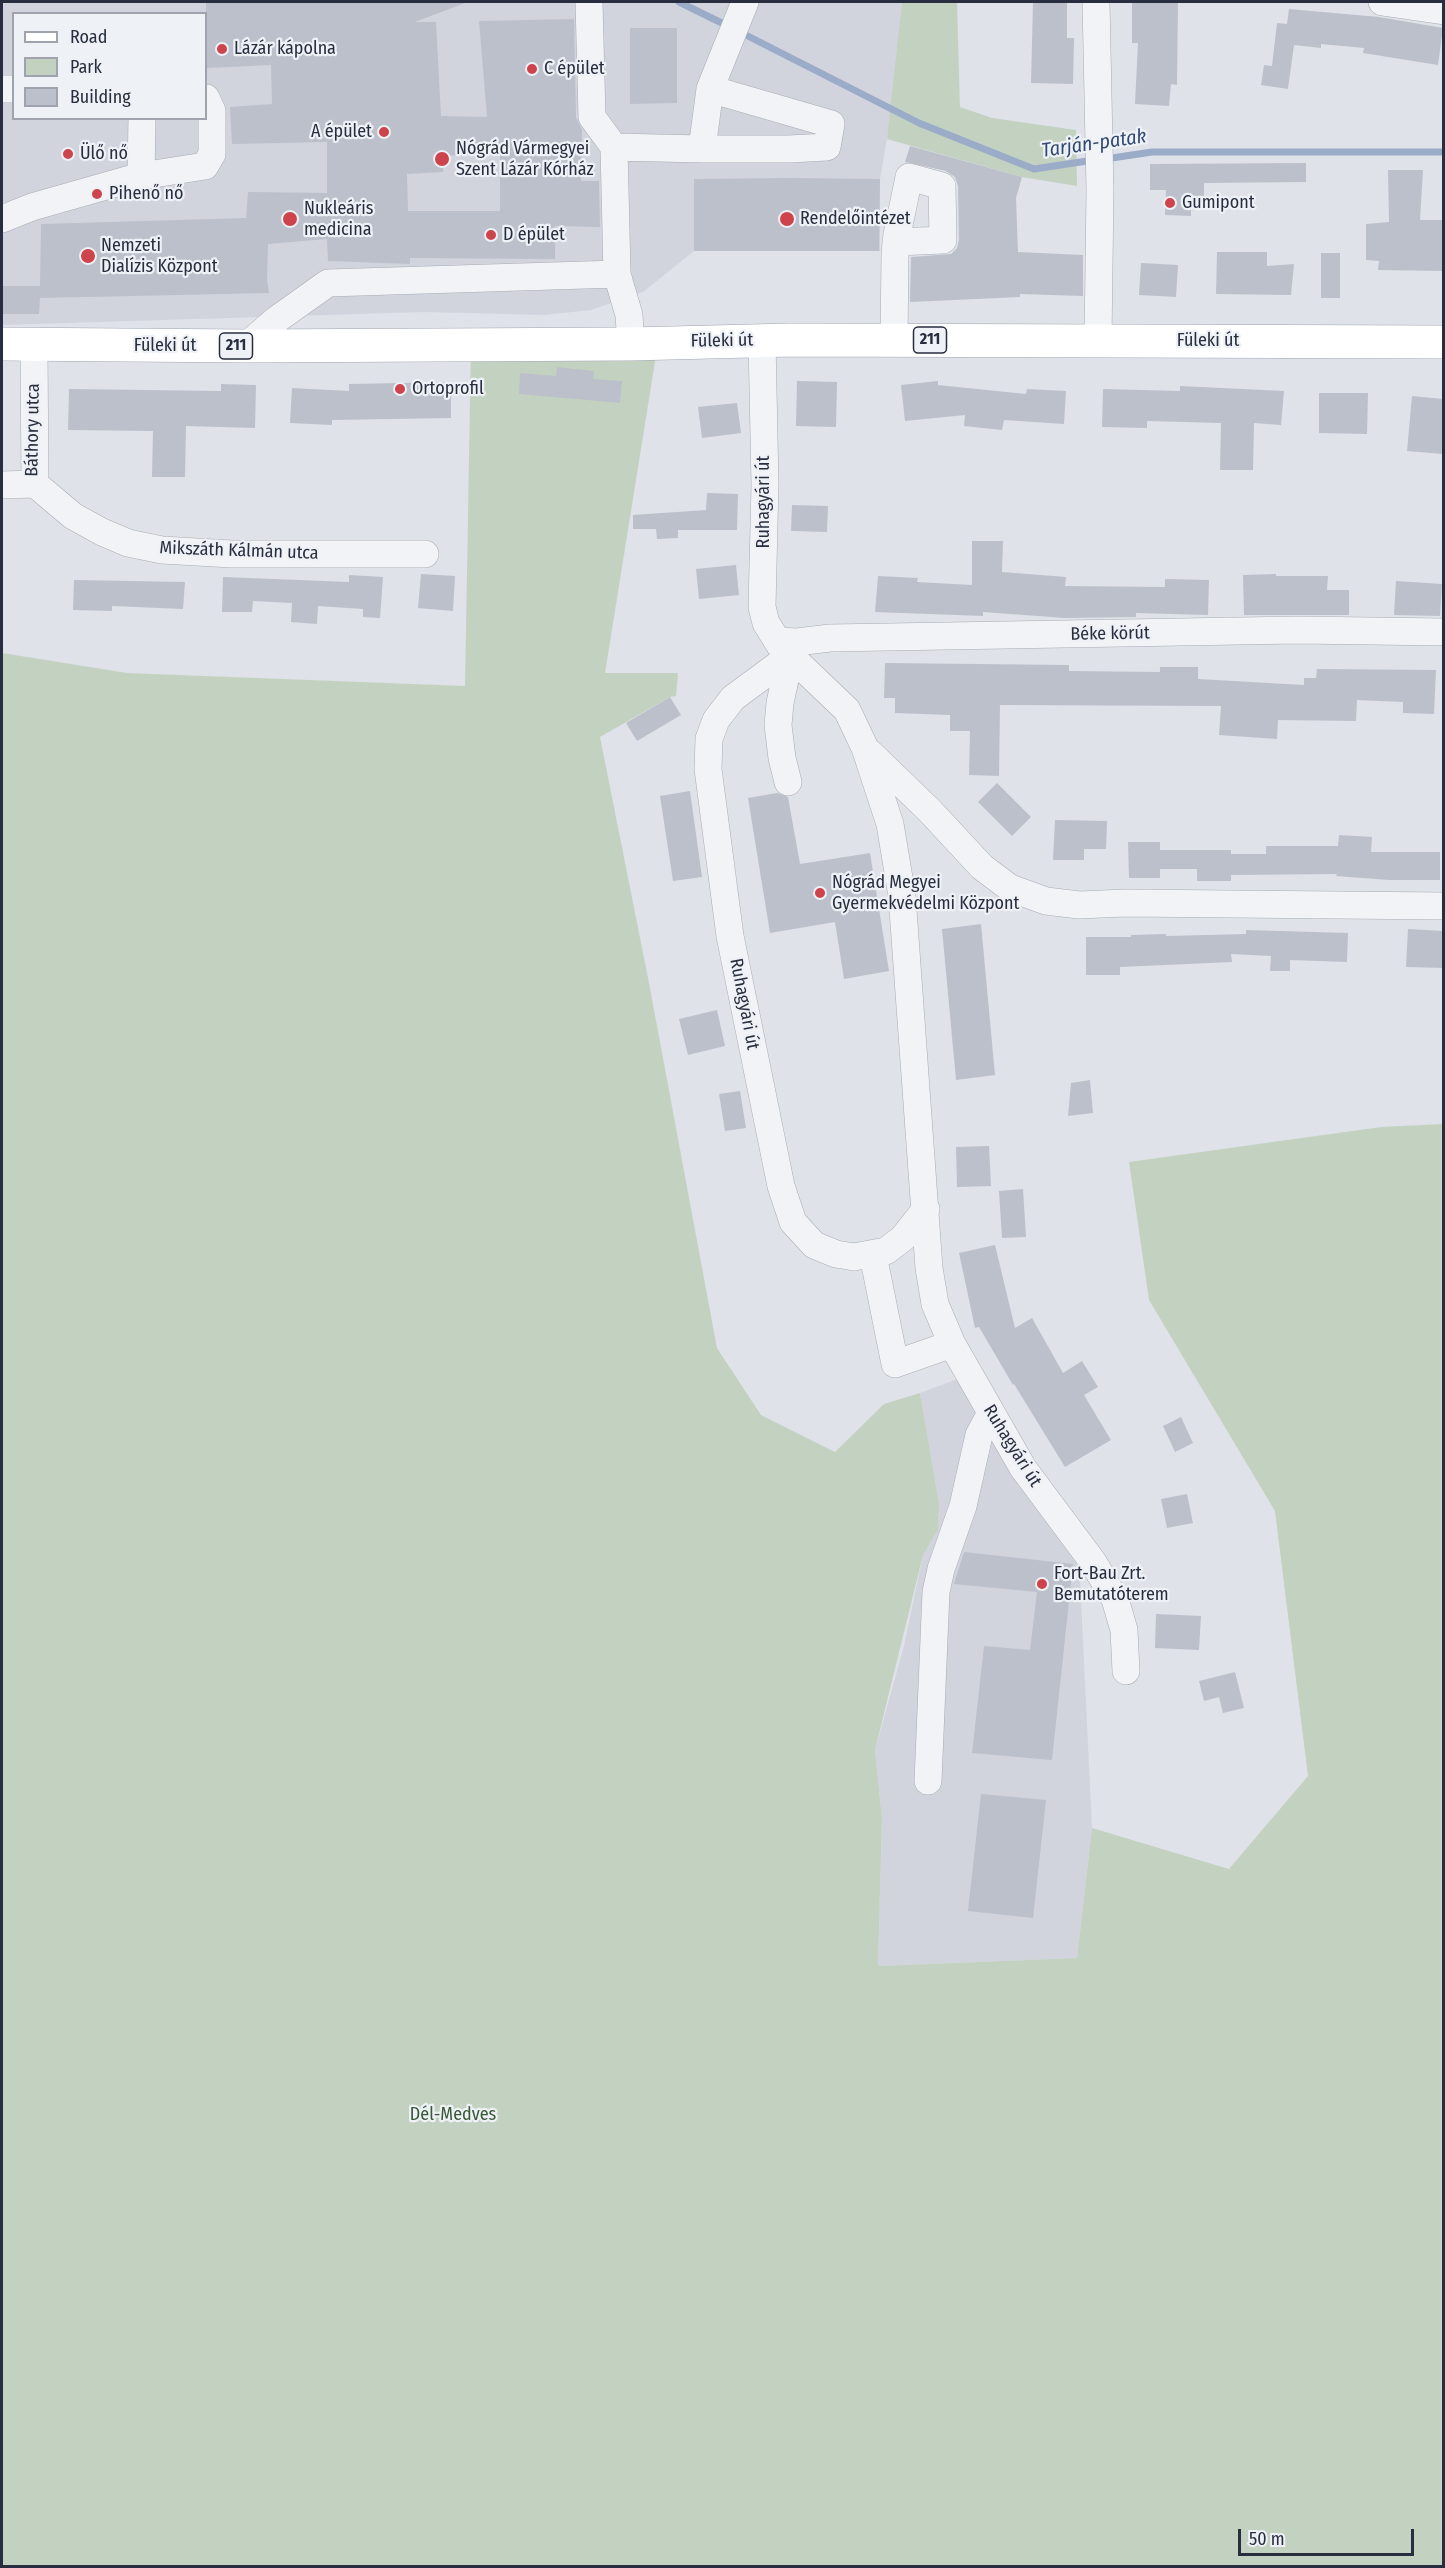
<!DOCTYPE html>
<meta charset="utf-8">
<style>
body{margin:0}
#map{position:relative;width:1445px;height:2568px;overflow:hidden;background:#dfe2e8;font-family:"Fira Sans Condensed",sans-serif}
canvas{display:block}
.frame{position:absolute;inset:0;border:3px solid #282e3f;pointer-events:none}
.legend{position:absolute;left:12px;top:12px;width:195px;height:108px;box-sizing:border-box;background:#eef1f6;border:2px solid #9fa3ad;margin:0;padding:8px 10px;list-style:none;font-size:18px;color:#282e3f}
.legend li{display:flex;align-items:center;gap:12px;height:30px}
.legend b{width:30px;border:2px solid #9fa3ad}
.scale{position:absolute;left:1238px;top:2529px;width:176px;height:27px;box-sizing:border-box;border:3px solid #282e3f;border-top:0;padding-left:8px;font-size:18px;line-height:21px;white-space:nowrap;color:#282e3f;-webkit-text-stroke:4px #eef1f6;paint-order:stroke}
</style>
<div id="map">
<canvas width="1445" height="2568"></canvas>
<div class="frame"></div>
<ul class="legend">
<li><b style="height:8px;background:#fff"></b>Road</li>
<li><b style="height:16px;background:#c3d2c0"></b>Park</li>
<li><b style="height:16px;background:#bcc0cb"></b>Building</li>
</ul>
<div class="scale">50 m</div>
</div>
<script>
const context = document.querySelector('canvas').getContext('2d');
context.lineJoin = 'round';
function fill(path, color) { context.fillStyle = color; context.fill(path, 'evenodd'); }
const toPath = rows => new Path2D(rows.map(r => 'M' + r).join(''));
function trace(path, color, width, dash) { context.strokeStyle = color; context.lineWidth = width; context.lineCap = dash ? 'butt' : 'round'; context.setLineDash(dash || []); context.stroke(path); }
function write(font, color, halo, rows, align = 'center') {
  context.font = font + ' "Fira Sans Condensed",sans-serif'; context.lineWidth = 4.5; context.setLineDash([]); context.textBaseline = 'middle'; context.strokeStyle = halo; context.fillStyle = color; for (const [text, x, y, turn = 0] of rows) {
    context.save(); context.translate(x, y); context.rotate((+turn || 0) * Math.PI / 180); context.textAlign = isNaN(turn) ? turn : align; if (halo) context.strokeText(text, 0, 0); context.fillText(text, 0, 0); context.restore();
  }
}
fill(toPath([
 [2,2,902,2,892,109,880,179,880,251,694,251,643,292,591,310,544,315,424,312,2,325],
 [14,14,206,14,206,118,14,118],
 [960,1378,1079,1558,1092,1828,1077,1958,878,1966,882,1818,875,1750,904,1646,923,1555,938,1530,939,1503,920,1393]
]), '#d1d4dd');
fill(toPath([
 [902,2,957,2,960,107,992,118,1076,130,1077,186,1022,177,887,139],
 [658,343,605,673,678,673,676,696,670,697,600,737,649,983,717,1348,761,1415,835,1452,884,1404,920,1393,939,1503,938,1530,923,1555,875,1750,882,1818,878,1966,1077,1958,1092,1828,1229,1869,1308,1776,1275,1511,1149,1300,1129,1162,1381,1127,1443,1124,1443,2566,2,2566,2,653,127,673,465,686,471,344]
]), '#c3d2c0');
trace(toPath([
 [679,2,730,27],
 [740,32,919,123,1034,169,1094,160],
 [1105,159,1152,152,1444,152]
]), '#9aacc8', 7);
fill(toPath([
 [206,2,464,2,465,3,415,22,436,22,441,116,487,117,479,21,574,19,576,117,582,130,581,181,599,181,600,227,555,226,555,259,410,258,410,264,328,261,327,239,268,244,267,279,269,293,40,298,39,314,2,314,2,286,40,286,41,224,246,218,248,192,327,193,327,142,232,144,230,107,272,104,271,65,206,68],
 [500,153,500,211,408,211,407,174,443,172,443,156],
 [1033,2,1067,2,1067,38,1074,38,1073,84,1031,83],
 [1132,3,1178,3,1177,85,1171,84,1169,106,1135,104,1138,43,1132,43],
 [1289,9,1379,17,1443,28,1438,65,1363,53,1364,48,1321,44,1321,48,1294,45,1288,89,1261,85,1264,65,1272,66,1277,23,1287,24],
 [630,28,677,28,677,103,630,104],
 [910,146,1022,177,1016,198,1018,252,1083,255,1083,296,1020,294,1020,297,910,302,911,257,951,254,957,248,959,240,958,186,955,177,946,171,905,162],
 [1306,163,1306,182,1204,183,1204,197,1191,197,1191,216,1165,215,1166,190,1150,190,1150,164],
 [1388,170,1423,170,1420,220,1443,220,1443,271,1378,270,1379,261,1366,260,1366,224,1389,222],
 [790,178,880,179,879,251,694,251,694,179],
 [1217,252,1267,252,1267,266,1294,264,1291,295,1216,294],
 [1321,253,1340,253,1340,298,1321,298],
 [1141,263,1178,265,1176,297,1139,295],
 [557,367,594,371,593,379,622,381,620,403,519,394,520,373,556,376],
 [797,381,837,382,836,427,796,426],
 [938,381,938,385,1026,394,1027,389,1066,391,1064,424,1004,420,1002,430,964,426,965,415,905,421,901,385],
 [451,382,451,418,332,420,332,425,290,423,292,388,349,391,349,384],
 [221,384,256,385,255,428,186,426,185,477,152,477,153,431,68,430,69,389,221,391],
 [1180,386,1284,391,1281,425,1254,423,1253,470,1220,470,1221,423,1147,421,1147,428,1102,427,1103,389,1180,391],
 [1319,393,1368,393,1367,434,1319,433],
 [1412,396,1443,399,1443,454,1407,451],
 [737,403,741,433,702,438,698,407],
 [707,493,738,494,737,530,678,530,678,538,657,539,656,529,633,529,633,515,706,510],
 [792,505,828,506,827,532,791,531],
 [972,541,1003,541,1002,572,1066,577,1065,586,1165,587,1165,579,1209,580,1208,615,1136,613,1136,617,1065,618,983,612,983,616,875,612,878,576,918,578,917,582,972,585],
 [736,565,739,595,699,599,696,569],
 [421,574,455,576,453,611,418,608],
 [1276,574,1276,576,1328,576,1327,590,1349,590,1349,615,1244,615,1243,575],
 [349,575,383,577,380,618,363,617,363,609,318,606,317,624,291,622,292,603,253,601,252,612,222,612,223,577,349,582],
 [74,580,185,582,183,609,112,606,112,611,73,610],
 [1396,581,1442,584,1440,616,1394,615],
 [885,663,1069,665,1069,671,1160,672,1160,667,1198,667,1198,679,1304,685,1304,678,1316,678,1317,669,1436,670,1434,714,1403,713,1403,702,1357,700,1356,721,1278,720,1277,739,1219,735,1221,706,1000,705,999,776,969,775,970,731,950,731,950,715,895,713,895,698,884,698],
 [670,697,681,715,637,741,626,723],
 [997,783,1031,817,1012,836,978,802],
 [690,791,702,877,673,881,660,796],
 [777,793,788,797,800,864,870,853,889,971,844,979,835,922,770,933,748,798],
 [1055,820,1107,821,1106,849,1084,849,1084,860,1053,860],
 [1339,835,1372,837,1371,852,1440,852,1440,880,1389,880,1336,876,1337,874,1231,875,1231,881,1197,881,1197,869,1160,869,1160,878,1129,878,1128,842,1160,842,1160,850,1231,850,1231,854,1266,854,1266,846,1338,846],
 [981,924,995,1075,956,1080,942,929],
 [1408,929,1443,931,1443,968,1406,967],
 [1246,930,1348,933,1347,962,1290,960,1290,971,1270,971,1271,956,1231,954,1232,962,1120,967,1120,975,1086,975,1086,937,1131,937,1131,935,1166,934,1166,936,1246,934],
 [717,1010,725,1046,688,1055,679,1019],
 [1090,1080,1093,1113,1068,1116,1071,1083],
 [740,1091,746,1128,725,1131,719,1094],
 [989,1146,991,1186,957,1187,956,1147],
 [1023,1189,1026,1237,1002,1238,999,1191],
 [995,1245,1015,1328,1032,1318,1063,1373,1082,1361,1098,1387,1084,1395,1111,1440,1065,1467,1014,1384,1013,1385,979,1327,975,1328,959,1253],
 [1181,1417,1193,1443,1175,1452,1163,1426],
 [1187,1494,1193,1523,1167,1528,1161,1499],
 [964,1552,1073,1564,1052,1760,972,1753,984,1646,1030,1650,1037,1592,954,1584],
 [1156,1614,1201,1616,1199,1650,1155,1648],
 [1235,1672,1244,1708,1223,1713,1219,1697,1204,1701,1199,1681],
 [981,1794,1046,1800,1033,1918,968,1911]
]), '#bcc0cb');
const minor = toPath([
 [589,2,592,117,614,147],
 [1096,2,1100,190,1098,341],
 [1382,2,1444,11],
 [2,89,14,89],
 [710,89,745,2],
 [141,176,142,118],
 [2,219,32,207,141,176,205,166,212,154,212,111,206,98],
 [762,340,765,485,762,607,766,623,781,647,847,710,865,748,890,824,902,896,929,1268,935,1304,952,1344,1023,1468,1093,1562,1115,1599,1124,1630,1126,1671],
 [894,340,895,255,896,242,897,235,909,177,942,186,943,240,896,242],
 [631,344,629,315,617,274,614,147,702,149,789,149,827,147,831,124,710,89,702,149],
 [246,346,276,320,328,283,617,274],
 [35,484,73,516,102,532,128,543,162,550,232,554,425,554],
 [2,485,35,484,34,346],
 [777,641,797,642,830,638,1298,630,1444,632],
 [790,656,733,698,716,720,709,739,708,769,730,936,781,1186,793,1222,814,1245,836,1254,854,1257,886,1251,903,1238,926,1209],
 [870,753,930,811,982,867,1010,888,1046,901,1079,905,1125,903,1444,906],
 [788,782,782,758,778,725,780,703,790,656],
 [873,1255,895,1364,952,1344],
 [928,1781,936,1592,941,1569,963,1506,979,1435,991,1413]
]);
const major = toPath([
 [2,344,246,346,631,344,791,340,1444,342]
]);
trace(minor, '#a8acb5', 28);
trace(major, '#9ea5b4', 34);
trace(minor, '#f1f3f6', 27);
trace(major, '#fff', 33);
for (const [x, y, r, color] of [
 [222,49,6,"#cd444c"],
 [532,69,6,"#cd444c"],
 [384,132,6,"#cd444c"],
 [68,154,6,"#cd444c"],
 [442,159,8,"#cd444c"],
 [97,194,6,"#cd444c"],
 [1170,203,6,"#cd444c"],
 [290,219,8,"#cd444c"],
 [787,219,8,"#cd444c"],
 [491,235,6,"#cd444c"],
 [88,256,8,"#cd444c"],
 [400,389,6,"#cd444c"],
 [820,893,6,"#cd444c"],
 [1042,1584,6,"#cd444c"]
]) { const dot = new Path2D(); dot.arc(x, y, r, 0, 2 * Math.PI); context.fillStyle = color; context.fill(dot); trace(dot, '#eef1f6', 2); }
for (const [x, y, w] of [
 [930,340,33],
 [236,346,33]
]) { const box = new Path2D(); box.roundRect(x - w / 2, y - 13, w, 26, 4.5); context.fillStyle = '#eef1f6'; context.fill(box); trace(box, '#282e3f', 1.5); }
write('bold 16px', '#282e3f', null, [
 ["211",930,340],
 ["211",236,346]
]);
write('18px', '#282e3f', '#eef1f6', [
 ["Lázár kápolna",234,49],
 ["C épület",544,69],
 ["A épület",372,132,"right"],
 ["Nógrád Vármegyei",456,149],
 ["Szent Lázár Kórház",456,170],
 ["Ülő nő",80,154],
 ["Pihenő nő",109,194],
 ["Gumipont",1182,203],
 ["Nukleáris",304,209],
 ["medicina",304,230],
 ["Rendelőintézet",800,219],
 ["D épület",503,235],
 ["Nemzeti",101,246],
 ["Dialízis Központ",101,267],
 ["Ortoprofil",412,389],
 ["Nógrád Megyei",832,883],
 ["Gyermekvédelmi Központ",832,904],
 ["Fort-Bau Zrt.",1054,1574],
 ["Bemutatóterem",1054,1595]
], 'left');
write('18px', '#282e3f', '#eef1f6', [
 ["Füleki út",722,341,-1],
 ["Füleki út",1208,341],
 ["Füleki út",165,346],
 ["Báthory utca",33,430,-89],
 ["Ruhagyári út",764,502,-90],
 ["Mikszáth Kálmán utca",239,551,2],
 ["Béke körút",1110,634,-1],
 ["Ruhagyári út",744,1004,79],
 ["Ruhagyári út",1012,1446,58]
]);
write('18px', '#395a35', '#eef1f6', [
 ["Dél-Medves",453,2115]
]);
write('italic 20px', '#324972', '#eef1f6', [
 ["Tarján-patak",1094,144,-8]
]);
</script>
